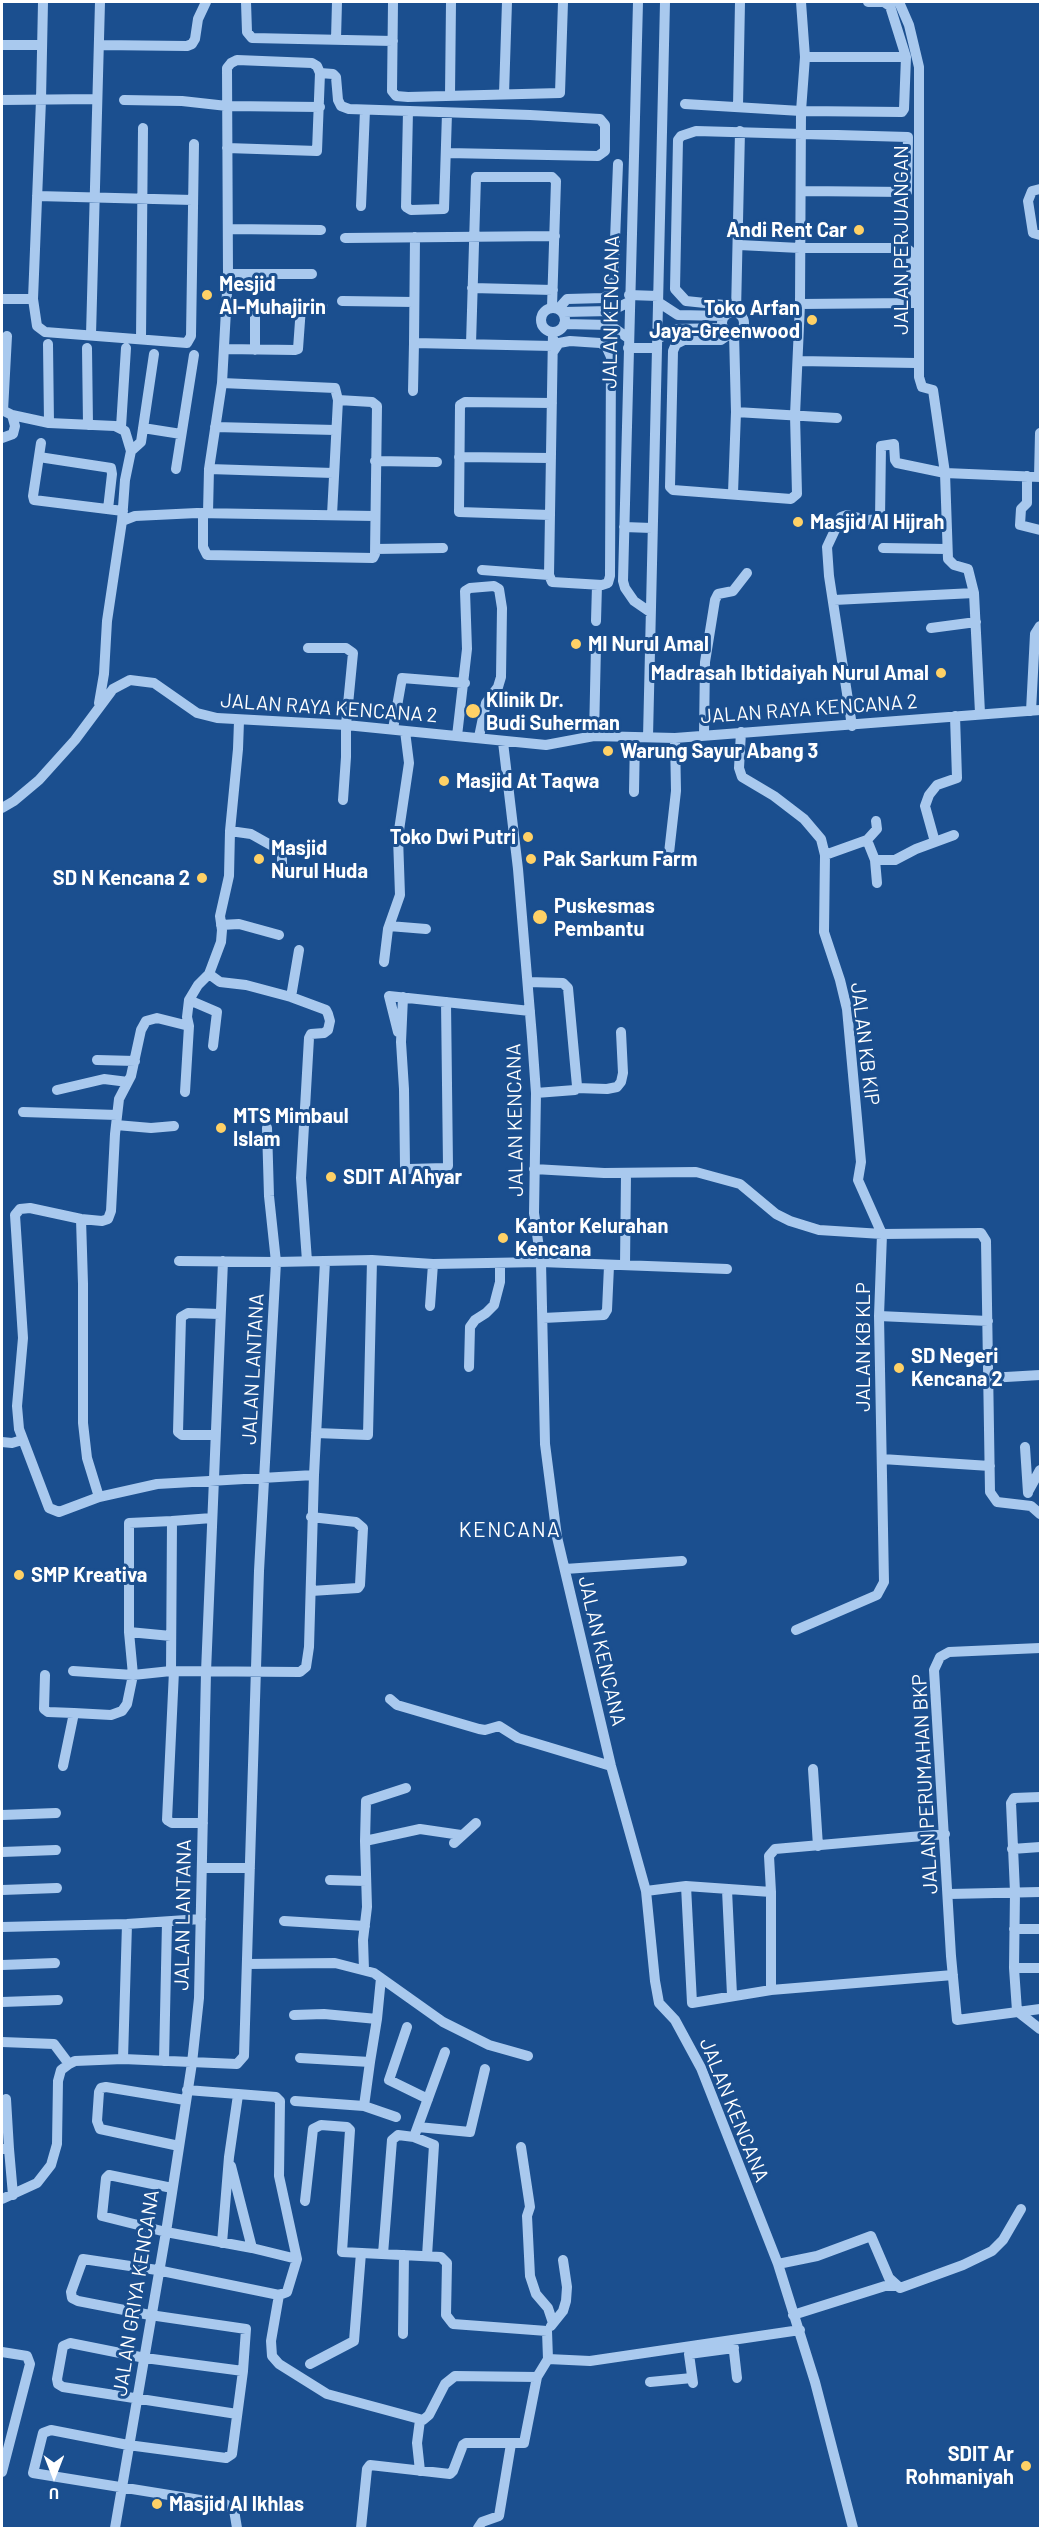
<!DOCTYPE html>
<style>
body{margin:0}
#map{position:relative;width:1042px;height:2530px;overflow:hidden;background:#1b4f8f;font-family:Barlow,sans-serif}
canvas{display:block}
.frame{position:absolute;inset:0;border:3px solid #fff;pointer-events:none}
.north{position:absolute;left:24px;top:2446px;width:60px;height:60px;-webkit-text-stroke:4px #1b4f8f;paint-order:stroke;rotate:180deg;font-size:16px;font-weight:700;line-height:24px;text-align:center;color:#fff}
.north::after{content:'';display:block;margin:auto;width:21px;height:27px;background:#fff;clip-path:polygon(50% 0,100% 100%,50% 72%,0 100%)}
</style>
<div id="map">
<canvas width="1042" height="2530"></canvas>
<div class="frame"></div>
<div class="north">U</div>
</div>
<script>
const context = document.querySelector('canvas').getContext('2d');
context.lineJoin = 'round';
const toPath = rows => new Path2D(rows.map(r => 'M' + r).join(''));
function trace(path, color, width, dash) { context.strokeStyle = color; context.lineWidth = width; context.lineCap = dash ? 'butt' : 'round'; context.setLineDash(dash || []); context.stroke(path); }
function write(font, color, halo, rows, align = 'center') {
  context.font = font + ' Barlow,sans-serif'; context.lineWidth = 6; context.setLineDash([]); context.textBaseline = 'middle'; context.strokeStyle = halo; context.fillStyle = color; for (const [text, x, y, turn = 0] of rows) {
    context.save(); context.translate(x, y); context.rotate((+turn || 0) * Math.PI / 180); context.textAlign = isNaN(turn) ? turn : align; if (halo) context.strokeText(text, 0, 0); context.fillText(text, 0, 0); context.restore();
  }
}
trace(toPath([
 [246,2,247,32,252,38,393,41],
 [393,2,392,91,396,96,408,97,560,93,563,2],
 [638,2,623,581,625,588,634,601,650,612],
 [899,2,909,25,919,67,919,377,922,387,933,390,945,473,948,559,954,565,968,569,974,593,980,713],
 [336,39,337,2],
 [2,45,42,45],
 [99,45,187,46,192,44,195,39,198,19,206,2],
 [805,57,906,57],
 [504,94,507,2],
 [450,95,451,2],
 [2,100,97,99],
 [124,100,182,101,227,106,320,107],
 [685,104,801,111,902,112,904,109,906,57,890,6,884,2,868,2],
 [738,106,740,2],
 [408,111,406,207,411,210,444,209,447,113],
 [227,148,317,151,320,73],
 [1040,189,1032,191,1028,201,1033,233,1040,235],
 [37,196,193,200],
 [361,206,365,110],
 [228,229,321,230],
 [345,238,555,236],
 [739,245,800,248,906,248,911,252,912,303,800,304],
 [228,274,312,274],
 [472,288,553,290],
 [629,295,658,296],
 [2,299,33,299,37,326,45,332,187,343,191,336,194,144],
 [33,299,41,100,43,2],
 [342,301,414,302],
 [658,302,678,315,725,316],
 '541 320a12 12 0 1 1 24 0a12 12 0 1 1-24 0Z',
 [559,308,567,299,604,298,613,291,618,164],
 [563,312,611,311,629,302],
 [736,312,740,131],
 '722 323a11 11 0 1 1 22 0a11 11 0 1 1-22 0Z',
 [730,313,724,305,686,301,675,289,678,140,681,136,696,131,908,137,907,192,801,191],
 [564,324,610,325,628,338],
 [731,333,721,340,684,340,676,344,673,351,670,487,673,490,791,499,797,494,795,415,800,304,801,111,805,57,801,2],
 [91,335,100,2],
 [141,339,143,128],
 [657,339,676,329,724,328],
 [414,343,415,237],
 [48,344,49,423],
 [471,344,476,177,552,177,556,181,552,307],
 [87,348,88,425],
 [628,348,656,348],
 [224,349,295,350,298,349,301,307,323,307],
 [255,350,255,302],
 [798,361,916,363],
 [222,383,335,388,338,400,332,515],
 [413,391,414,343,553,346],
 [2,410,12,415,49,423,115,426,125,431,131,451,125,480,122,521],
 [3,411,7,336],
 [736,412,837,418],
 [121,427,126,348],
 [215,427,335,430],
 [143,428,181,434],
 [2,438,13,434,15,426,12,415],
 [41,443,33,496,34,500,123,511],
 [131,451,141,442,154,354],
 [39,457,111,468,112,474,108,509],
 [459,457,551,458],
 [375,461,437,462],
 [176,469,194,355],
 [209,469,333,473],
 [1027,476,1027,503,1021,509,1020,525,1040,530],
 [1039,477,1040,433],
 [733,493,736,412,734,333],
 [203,513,203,547,207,555,373,558,375,554,377,406,372,402,338,400],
 [208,513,209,469,222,383,228,274,227,68,231,63,237,60,312,63,317,66,320,73,333,74,336,77,338,100,341,106,349,109,530,115,600,119,605,125,605,151,598,156,447,153],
 [550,515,459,512,460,405,465,402,552,403],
 [624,527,652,528],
 [883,548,946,549],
 [375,549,443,548],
 [482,570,549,575,553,332],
 [549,575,552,582,602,585,608,583,610,576,611,357,606,346,600,343,570,341,559,343,553,352],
 [834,600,974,593],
 [596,621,597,585],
 [931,628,976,622],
 [308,648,346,648,353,653,346,725,346,757,343,800],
 [99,703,104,674,107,621,122,521,135,516,197,513,374,516],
 [1031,711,1035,634,1040,626],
 [239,721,238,749,230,831,229,876,220,916,222,930,221,942,209,974,198,985,189,1000,187,1017,189,1026,157,1018,146,1021,141,1030,131,1076,119,1099,115,1134,111,1211,108,1219,102,1221,81,1219,30,1208,20,1209,15,1215,23,1338,17,1406,19,1429,49,1508,59,1512,99,1497,157,1484,314,1475,325,1261],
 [852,726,829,576,827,547,841,517,847,515,868,520,880,519,881,446,894,444,895,460,897,463,945,473,1040,477],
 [393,729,402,678,465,683],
 [741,732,739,768,742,777,774,796,804,819,821,839,825,855,824,932,840,980,847,1009,861,1162,858,1180,882,1234,879,1316,884,1582,877,1595,796,1630],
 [704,734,705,662,715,600,718,594,733,591,747,573],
 [457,736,467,649,465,591,470,588,494,586,499,589,502,608,501,677,498,687,486,703,479,737],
 [594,736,596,646],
 [648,737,665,2],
 [503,742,518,869,532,1037,536,1093,534,1213,541,1262,545,1444,557,1537,611,1766,646,1891,655,1981,659,2003,675,2020,701,2068,778,2264,815,2382,853,2528],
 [634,792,635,737],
 [2,808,14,801,39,780,75,740,113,689,130,680,154,683,197,713,217,718,346,725,546,745,594,736,675,738,1040,710],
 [230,831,251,834,276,848,282,855,282,869],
 [867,840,875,860,877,883],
 [935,842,925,806,929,795,937,785,957,778,955,716],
 [669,853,676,791,675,738],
 [825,855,867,840,877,829,876,821],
 [875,860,895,860,916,849,954,835],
 [221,925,239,924,279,935],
 [389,926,426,929],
 [384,962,388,929,400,895,398,837,409,763,405,731],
 [209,974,220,982,246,985,291,997,326,1010,328,1014,330,1021,328,1030,324,1033,311,1034,309,1038,301,1178,307,1261],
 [528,982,563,983,568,988,577,1086,575,1090,536,1093],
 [291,997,299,950],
 [403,997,401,1042,404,1089,405,1167,409,1169,445,1168,448,1166,446,1002],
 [189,1000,217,1012,213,1046],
 [398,1032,389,996,530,1011],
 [97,1060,135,1061],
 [576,1088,607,1089,617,1087,621,1082,623,1073,621,1032],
 [57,1090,104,1079,128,1082],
 [185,1092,189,1026],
 [23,1112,117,1115],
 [116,1125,151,1128,174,1126],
 [534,1169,604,1173,696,1172,740,1184,776,1214,790,1221,819,1230,882,1234,981,1233,986,1241,990,1492,997,1502,1031,1506,1040,1514],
 [81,1219,83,1284,83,1423,87,1458,99,1497],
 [179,1261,276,1262,372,1260,433,1264,541,1262,727,1269],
 [625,1265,626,1174],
 [430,1306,433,1264],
 [879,1316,988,1321],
 [543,1318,604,1315,607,1310,609,1266],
 [469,1367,470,1327,475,1320,486,1313,494,1305,500,1282,500,1265],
 [989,1378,1040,1375],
 [316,1433,368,1435,372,1260],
 [215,1435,182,1435,178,1432,181,1317,188,1313,220,1314],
 [2,1442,12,1443,22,1440],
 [1025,1447,1028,1493],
 [882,1459,990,1466],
 [1029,1490,1040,1470],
 [172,1521,212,1518],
 [565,1569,682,1561],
 [311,1591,358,1588,360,1585,363,1528,356,1522,311,1517],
 [129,1632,171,1636],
 [1040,1648,949,1652,940,1657,934,1670,951,1956,957,2020,1040,2009],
 [73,1671,133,1675,171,1671,300,1672,306,1667,309,1647,314,1475],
 [174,1671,167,1820,172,1823,203,1823],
 [45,1675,44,1709,48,1712,74,1713],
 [390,1699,397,1705,479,1729,485,1730,499,1726,518,1738,611,1766],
 [63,1766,74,1713,111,1715,122,1711,127,1704,133,1675,129,1632,129,1523,172,1521,171,1671],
 [813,1769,818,1846],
 [2,1815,56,1813],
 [365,1841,366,1801,406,1788],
 [454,1843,476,1823],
 [1012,1849,1040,1847],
 [2,1852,56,1850],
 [202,1868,250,1868],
 [330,1880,366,1881],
 [686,1886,692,2003,771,1990,953,1975],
 [2,1890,57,1888],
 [727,1890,732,1995],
 [646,1891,686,1886,771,1892,769,1856,775,1849,945,1834],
 [949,1894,1040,1892],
 [284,1921,365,1926],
 [2,1927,127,1924,201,1919],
 [1014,1929,1040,1929],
 [247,1964,335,1963,374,1973,443,2022,489,2045,528,2056],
 [2,1965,55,1963],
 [1014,1968,1040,1968],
 [364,1970,363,1940,367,1907,365,1841,420,1829,461,1835],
 [771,1990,771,1892],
 [2,2002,58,2000],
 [1017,2011,1014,1968,1015,1892,1011,1803,1014,1798,1040,1797],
 [1017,2011,1040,2029],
 [294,2015,324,2014,377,2019,381,1978],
 [407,2027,389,2080,428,2099],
 [2,2042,54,2044,69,2064],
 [300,2058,370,2062,377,2019],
 [123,2059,127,1924],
 [164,2061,167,1922],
 [187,2090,276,2097,280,2101,279,2176,297,2259,287,2292,279,2295],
 [6,2099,9,2149],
 [295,2101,364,2106,370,2062],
 [364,2106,396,2117],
 [418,2127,470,2132,485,2069],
 [415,2134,445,2052],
 [179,2146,100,2129,97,2121,99,2092,101,2088,106,2087,185,2100],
 [521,2147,530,2207,527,2216,530,2276,536,2294,548,2308,553,2323],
 [2,2149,9,2149,13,2195],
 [231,2166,252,2248],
 [172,2188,109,2175,106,2178,102,2216,166,2232,252,2248,297,2259],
 [2,2199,37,2183,51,2165,57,2144,58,2081,61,2070,69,2064,75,2061,123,2059,237,2064,244,2056,259,1571,276,1262,269,1196,267,1128],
 [305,2201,313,2129,321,2125,347,2127,350,2130,342,2252,441,2257,447,2263,446,2315,453,2324,547,2331,548,2359,537,2377,524,2443,466,2443,463,2445,453,2471,450,2474,370,2465,367,2469,361,2528],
 [222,2243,229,2157,238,2095],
 [383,2254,392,2140,398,2135,414,2137,434,2145,427,2256],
 [778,2264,817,2256,871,2236,889,2278,900,2288,963,2265,992,2251,1003,2240,1021,2209],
 [279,2295,271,2341,272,2356,279,2364,327,2394,423,2420,429,2415,445,2384,455,2376,537,2377],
 [793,2315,885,2286,895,2286],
 [551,2326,563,2311,566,2301,567,2287,563,2260],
 [403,2334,404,2255],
 [733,2343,737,2378],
 [2,2352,27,2356,30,2364,2,2472],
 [548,2359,590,2361,800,2330],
 [310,2364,354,2341,361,2253],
 [650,2382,692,2378],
 [693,2383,689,2354,734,2348],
 [237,2414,63,2387,58,2384,57,2379,63,2346,70,2343,145,2358,243,2371],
 [420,2420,417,2443,420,2471],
 [115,2528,166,2232,192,2063,199,1998,206,1672,223,1261],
 [237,2528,234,2510,225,2504,33,2473,43,2433,51,2430,128,2445,226,2458,232,2454,243,2371,246,2329,150,2315,78,2301,72,2298,71,2292,83,2259,157,2270,279,2295],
 [478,2528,482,2522,499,2516,511,2444]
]), '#a9c9ee', 10);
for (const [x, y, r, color] of [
 [859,230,6,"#ffd166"],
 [207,295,6,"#ffd166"],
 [812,320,6,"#ffd166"],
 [798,522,6,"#ffd166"],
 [576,644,6,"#ffd166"],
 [941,673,6,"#ffd166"],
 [473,711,8,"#ffd166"],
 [608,751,6,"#ffd166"],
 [444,781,6,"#ffd166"],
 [528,837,6,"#ffd166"],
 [259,859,6,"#ffd166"],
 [531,859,6,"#ffd166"],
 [202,878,6,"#ffd166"],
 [540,917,8,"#ffd166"],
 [221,1128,6,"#ffd166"],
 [331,1177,6,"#ffd166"],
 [503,1238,6,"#ffd166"],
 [899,1368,6,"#ffd166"],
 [19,1575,6,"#ffd166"],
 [1026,2466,6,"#ffd166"],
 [157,2504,6,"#ffd166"]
]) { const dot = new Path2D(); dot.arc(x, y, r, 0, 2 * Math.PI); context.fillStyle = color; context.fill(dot); trace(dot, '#1b4f8f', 2); }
write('bold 20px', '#fff', '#1b4f8f', [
 ["Andi Rent Car",847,230,"right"],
 ["Mesjid",219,284],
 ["Al-Muhajirin",219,307],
 ["Toko Arfan",800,308,"right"],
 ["Jaya-Greenwood",800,331,"right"],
 ["Masjid Al Hijrah",810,522],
 ["MI Nurul Amal",588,644],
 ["Madrasah Ibtidaiyah Nurul Amal",929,673,"right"],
 ["Klinik Dr.",486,700],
 ["Budi Suherman",486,723],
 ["Warung Sayur Abang 3",620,751],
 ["Masjid At Taqwa",456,781],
 ["Toko Dwi Putri",516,837,"right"],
 ["Masjid",271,848],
 ["Nurul Huda",271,871],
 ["Pak Sarkum Farm",543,859],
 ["SD N Kencana 2",190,878,"right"],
 ["Puskesmas",554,906],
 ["Pembantu",554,929],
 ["MTS Mimbaul",233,1116],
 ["Islam",233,1139],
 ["SDIT Al Ahyar",343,1177],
 ["Kantor Kelurahan",515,1226],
 ["Kencana",515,1249],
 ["SD Negeri",911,1356],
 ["Kencana 2",911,1379],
 ["SMP Kreativa",31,1575],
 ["SDIT Ar",1014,2454,"right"],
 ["Rohmaniyah",1014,2477,"right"],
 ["Masjid Al Ikhlas",169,2504]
], 'left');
write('20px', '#fff', '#1b4f8f', [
 ["JALAN PERJUANGAN",901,240,-90],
 ["JALAN KENCANA",611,312,-89],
 ["JALAN RAYA KENCANA 2",329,708,4],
 ["JALAN RAYA KENCANA 2",809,709,-4],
 ["JALAN KB KIP",865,1044,83],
 ["JALAN KENCANA",515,1120,-91],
 ["JALAN KB KLP",863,1347,-90],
 ["JALAN LANTANA",253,1369,-87],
 ["JALAN KENCANA",602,1651,77],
 ["JALAN PERUMAHAN BKP",925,1784,-93],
 ["JALAN LANTANA",183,1915,-89],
 ["JALAN KENCANA",734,2110,68],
 ["JALAN GRIYA KENCANA",136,2293,-81]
]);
context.letterSpacing = '1.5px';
write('21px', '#fff', '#1b4f8f', [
 ["KENCANA",510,1530]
]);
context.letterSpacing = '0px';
</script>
